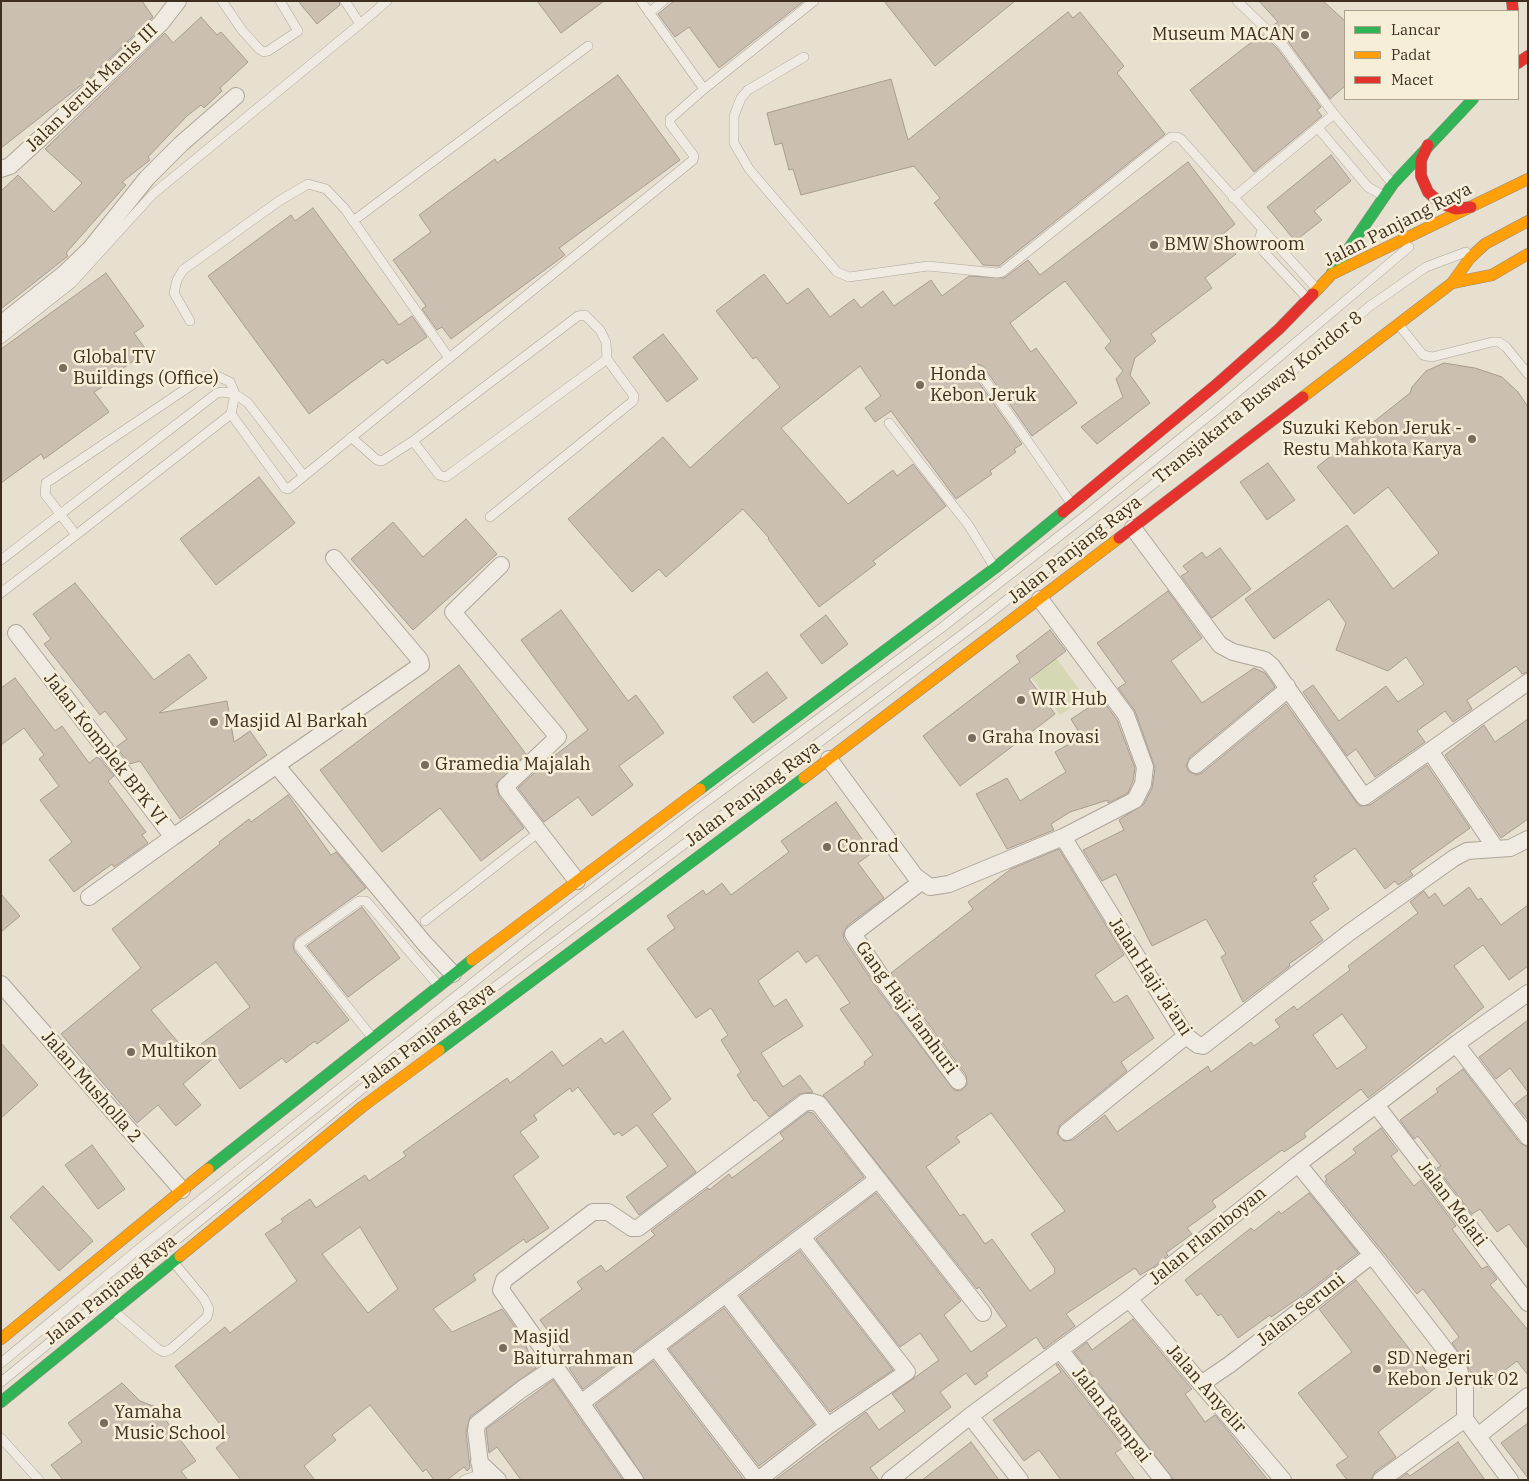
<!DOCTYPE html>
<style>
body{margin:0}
#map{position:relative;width:1529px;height:1481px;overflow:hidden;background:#e7e0d1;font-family:"IBM Plex Serif",serif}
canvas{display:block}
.frame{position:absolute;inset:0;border:2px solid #3d2e20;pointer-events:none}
.legend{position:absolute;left:1344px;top:10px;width:175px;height:90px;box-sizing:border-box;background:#f7eed8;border:1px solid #ada18e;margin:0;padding:6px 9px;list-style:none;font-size:15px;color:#3d2e20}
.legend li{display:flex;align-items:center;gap:10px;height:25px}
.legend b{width:25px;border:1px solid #ada18e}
</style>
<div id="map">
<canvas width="1529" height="1481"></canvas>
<div class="frame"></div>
<ul class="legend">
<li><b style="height:6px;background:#30b455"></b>Lancar</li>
<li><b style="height:6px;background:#ff9f0a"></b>Padat</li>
<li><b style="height:6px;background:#e5322d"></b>Macet</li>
</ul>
</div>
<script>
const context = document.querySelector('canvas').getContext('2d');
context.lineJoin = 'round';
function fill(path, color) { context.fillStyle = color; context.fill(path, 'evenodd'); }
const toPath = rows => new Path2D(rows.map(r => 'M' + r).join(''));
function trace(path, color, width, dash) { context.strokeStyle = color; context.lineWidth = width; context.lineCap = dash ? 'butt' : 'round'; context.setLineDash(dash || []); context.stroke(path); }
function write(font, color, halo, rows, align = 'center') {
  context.font = font + ' "IBM Plex Serif",serif'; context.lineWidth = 5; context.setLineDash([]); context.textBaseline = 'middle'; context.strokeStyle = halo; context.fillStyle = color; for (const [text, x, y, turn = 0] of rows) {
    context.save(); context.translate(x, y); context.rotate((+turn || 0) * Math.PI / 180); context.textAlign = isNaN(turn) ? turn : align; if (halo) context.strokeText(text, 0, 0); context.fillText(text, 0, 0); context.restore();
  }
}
fill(toPath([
 [1056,658,1086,698,1060,715,1031,677]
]), '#d6d7b3');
const building = toPath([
 [1,1,142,1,153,17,84,83,1,148,1,1],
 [298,1,339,1,340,5,317,24,298,1],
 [537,1,604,1,561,33,537,1],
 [674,1,804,1,719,68,689,27,675,37,658,14,674,1],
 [884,1,1015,1,935,66,884,1],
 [1259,1,1323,1,1345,21,1345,86,1330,99,1287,40,1272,26,1278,22,1259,1],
 [1068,12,1073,18,1080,12,1124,66,1117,73,1165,134,999,266,983,265,934,203,940,198,914,166,801,195,793,169,789,170,782,143,775,145,767,113,891,79,908,140,1068,12],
 [201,17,217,35,221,32,248,62,220,88,222,91,204,108,201,105,187,116,148,157,150,160,122,182,126,185,66,253,68,256,1,309,1,191,18,175,54,212,82,183,45,149,165,33,173,43,201,17],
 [1262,34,1277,48,1321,107,1317,110,1322,116,1254,172,1190,90,1262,34],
 [618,75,680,160,559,248,565,255,451,339,442,327,437,330,422,309,426,306,393,260,431,232,419,215,495,159,497,163,618,75],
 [1331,155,1351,181,1314,211,1322,220,1295,241,1267,207,1331,155],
 [1188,162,1235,224,1222,235,1236,254,1205,278,1212,288,1151,334,1156,341,1135,358,1130,375,1150,403,1097,444,1081,427,1123,397,1116,379,1123,371,1105,348,1111,341,1065,281,1010,323,1031,352,1036,348,1077,403,1032,436,983,366,978,364,974,365,973,374,1022,444,1014,449,1016,452,990,471,992,474,956,499,891,411,875,422,865,408,881,396,860,366,781,428,848,504,893,470,897,476,913,464,946,506,873,561,876,564,819,607,768,539,769,538,743,509,666,577,659,569,632,592,568,519,663,437,690,468,780,387,756,357,753,359,716,311,764,274,787,304,808,288,830,317,854,299,861,308,883,291,894,306,931,280,942,296,969,276,1004,278,1028,260,1040,275,1188,162],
 [313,208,399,325,412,316,427,337,387,364,383,359,309,414,208,276,291,215,295,221,313,208],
 [106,273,144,326,134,333,147,351,100,385,102,387,94,392,109,412,44,459,41,454,1,483,1,349,106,273],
 [663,334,698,379,667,402,633,357,663,334],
 [1444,363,1475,368,1502,377,1518,392,1528,407,1528,672,1522,674,1516,666,1467,700,1472,709,1453,722,1445,711,1417,731,1425,742,1375,777,1356,749,1347,756,1303,692,1313,685,1339,721,1386,686,1398,702,1424,684,1406,657,1388,671,1336,650,1346,623,1329,599,1274,639,1245,599,1347,525,1393,589,1439,553,1388,487,1354,514,1317,467,1410,393,1412,387,1426,371,1444,363],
 [1268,463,1295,500,1267,520,1240,482,1268,463],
 [259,477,295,523,216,585,180,539,259,477],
 [466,519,497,554,413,630,351,559,393,522,423,557,466,519],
 [1220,548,1251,589,1212,618,1181,576,1188,572,1183,566,1202,552,1206,558,1220,548],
 [75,583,154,680,189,654,207,678,159,713,227,701,234,742,250,731,267,755,180,819,140,761,130,764,116,747,127,739,105,711,100,715,44,644,51,639,33,614,75,583],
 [1168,591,1202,638,1171,661,1202,703,1254,668,1265,673,1275,687,1190,757,1186,766,1189,772,1197,775,1202,773,1286,704,1359,806,1370,805,1427,765,1470,828,1410,871,1413,875,1398,885,1395,881,1385,889,1355,848,1314,876,1317,880,1312,883,1329,909,1310,922,1323,940,1289,964,1290,966,1243,1002,1221,957,1226,954,1206,919,1152,946,1116,874,1102,881,1083,850,1124,830,1119,820,1144,804,1152,788,1155,768,1135,711,1118,688,1126,683,1097,643,1168,591],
 [561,610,628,701,636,695,664,733,619,766,633,785,592,816,578,797,544,822,518,788,545,763,588,730,521,640,561,610],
 [826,615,848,644,822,664,800,635,826,615],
 [1050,630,1066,651,1029,679,1055,714,960,786,923,736,1020,662,1016,656,1050,630],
 [459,665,526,754,496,784,499,796,524,828,481,861,440,808,382,852,320,770,459,665],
 [767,672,787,698,753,723,733,697,767,672],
 [15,678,55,731,62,726,89,763,97,757,100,759,114,776,108,781,146,832,142,835,148,843,114,867,112,864,74,892,49,860,72,842,40,800,59,786,39,759,44,755,24,728,1,745,1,688,15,678],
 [1102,699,1117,720,1135,768,1133,781,1128,793,1108,803,1108,800,1070,812,1051,824,1054,830,1007,849,976,794,1007,778,1020,801,1066,772,1055,752,1082,737,1071,719,1102,699],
 [1528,719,1528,819,1501,838,1445,755,1484,725,1495,742,1528,719],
 [288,795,331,855,336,852,366,888,296,938,293,944,294,950,349,1020,317,1044,315,1041,286,1063,282,1058,240,1089,216,1056,183,1084,201,1105,176,1126,158,1105,137,1123,61,1034,141,968,112,929,220,844,219,842,249,819,251,822,288,795],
 [216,962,250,1007,188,1054,151,1010,216,962],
 [836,802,872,853,858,863,884,898,847,926,843,934,844,939,878,990,954,1090,960,1091,967,1085,966,1075,891,973,973,909,968,902,1011,869,1059,849,1124,955,1095,975,1114,1003,1127,995,1154,1038,1121,1062,1127,1071,1060,1125,1057,1134,1064,1141,1073,1140,1105,1115,1117,1132,1208,1066,1211,1072,1251,1042,1254,1046,1280,1027,1275,1020,1294,1006,1297,1010,1350,970,1348,966,1418,913,1410,902,1424,891,1429,898,1435,893,1444,906,1469,887,1478,900,1481,898,1501,925,1528,905,1528,966,1509,980,1483,945,1454,966,1484,1007,1368,1098,1361,1089,1304,1133,1306,1137,1284,1152,1282,1150,1212,1201,1216,1207,1187,1228,1192,1234,1166,1253,1168,1255,1154,1267,1140,1275,1135,1268,1066,1314,1075,1326,1044,1349,1036,1337,986,1373,988,1376,975,1385,966,1373,940,1392,951,1407,870,1468,879,1480,775,1480,866,1412,879,1430,905,1411,892,1394,939,1360,920,1333,900,1347,816,1239,876,1193,961,1301,944,1315,971,1352,1007,1326,979,1287,977,1289,823,1095,865,1065,864,1062,873,1055,840,1009,850,1003,817,955,806,963,798,951,758,981,774,1007,786,999,803,1026,761,1053,783,1087,800,1075,813,1092,799,1094,769,1117,756,1100,754,1101,737,1075,741,1072,721,1040,728,1035,711,1008,696,1018,647,949,675,928,667,916,703,890,706,895,722,883,731,895,789,852,781,841,836,802],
 [1342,1014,1367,1048,1337,1069,1313,1035,1342,1014],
 [991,1113,1065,1211,1031,1234,1055,1269,1054,1270,1055,1273,1030,1291,992,1239,985,1244,964,1214,960,1216,926,1167,960,1142,956,1137,991,1113],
 [1,894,20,916,1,932,1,894],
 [362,907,400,958,348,997,307,946,362,907],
 [1528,1020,1528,1092,1510,1068,1496,1079,1479,1057,1528,1020],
 [623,1031,671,1099,652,1114,696,1172,639,1215,626,1197,668,1166,637,1125,622,1136,619,1132,614,1135,578,1087,572,1092,570,1088,534,1115,537,1120,520,1132,539,1157,513,1176,549,1228,526,1243,524,1239,473,1275,476,1280,433,1309,452,1332,502,1309,521,1335,536,1368,470,1417,466,1432,470,1468,467,1471,464,1467,447,1480,434,1480,426,1469,423,1472,370,1405,332,1435,336,1440,304,1466,315,1480,241,1480,216,1448,230,1437,175,1366,225,1327,230,1333,297,1281,265,1234,283,1222,281,1219,310,1199,316,1208,365,1175,369,1181,406,1156,403,1152,507,1078,510,1083,552,1051,563,1066,601,1038,605,1044,623,1031],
 [360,1227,398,1289,368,1313,322,1254,360,1227],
 [1,1043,38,1085,1,1118,1,1043],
 [1463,1069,1520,1143,1528,1147,1528,1249,1509,1224,1497,1232,1480,1209,1472,1214,1437,1168,1441,1166,1418,1136,1414,1139,1400,1120,1438,1092,1436,1089,1463,1069],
 [1528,1094,1528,1120,1515,1104,1528,1094],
 [808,1112,813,1113,864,1177,583,1389,569,1368,573,1365,540,1320,582,1289,577,1282,601,1265,606,1272,655,1235,651,1231,708,1188,709,1190,729,1174,732,1178,784,1139,780,1133,808,1112],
 [1381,1128,1398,1151,1391,1156,1414,1186,1421,1180,1456,1226,1452,1229,1482,1269,1487,1266,1497,1279,1490,1285,1528,1330,1528,1375,1517,1361,1481,1388,1452,1343,1459,1337,1423,1289,1417,1294,1325,1181,1327,1180,1325,1176,1356,1153,1353,1149,1381,1128],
 [92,1145,125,1189,98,1209,65,1165,92,1145],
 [43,1186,93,1241,59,1271,10,1217,43,1186],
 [1309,1193,1358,1253,1306,1293,1271,1317,1270,1315,1238,1338,1221,1314,1218,1316,1201,1293,1197,1296,1185,1280,1251,1228,1254,1231,1279,1211,1281,1214,1309,1193],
 [800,1251,893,1370,830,1412,740,1296,800,1251],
 [1356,1280,1438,1386,1378,1432,1396,1457,1375,1472,1371,1480,1347,1480,1336,1465,1348,1457,1298,1393,1352,1352,1319,1309,1356,1280],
 [724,1308,814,1424,759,1466,669,1349,724,1308],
 [1133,1319,1192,1389,1185,1394,1205,1422,1215,1415,1268,1480,1174,1480,1074,1352,1087,1342,1092,1350,1133,1319],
 [653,1361,744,1480,645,1480,595,1405,653,1361],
 [1058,1364,1124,1447,1115,1453,1135,1480,1061,1480,1039,1450,1024,1461,993,1420,1061,1372,1056,1365,1058,1364],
 [553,1380,573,1409,623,1480,521,1480,497,1447,489,1453,486,1429,553,1380],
 [122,1383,140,1401,156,1407,196,1461,181,1471,188,1480,63,1480,51,1465,82,1442,68,1423,122,1383],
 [1528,1423,1528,1478,1501,1443,1528,1423],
 [971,1442,999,1480,922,1480,971,1442],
 [1458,1442,1485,1480,1398,1480,1407,1473,1410,1476,1458,1442]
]);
fill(building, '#cbbfb2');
trace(building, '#a89c90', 1);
const lane = toPath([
 [222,1,242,30,259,49,264,52,268,51,298,31,280,1],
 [1237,1,1282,44,1334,114,1392,183],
 [649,13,663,1],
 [360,24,387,1],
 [804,57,748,90,741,98,734,116,734,143,749,169,837,272,849,277,928,266,997,273,1002,272,1171,137,1177,137,1181,139,1315,287],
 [704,89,814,1],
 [1318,128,1368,187,1382,195],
 [1233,198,1334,114],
 [353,221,588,46],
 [1262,230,1258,244,1264,252,1307,298],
 [190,321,174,293,177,280,183,270,279,201,308,184,326,189,345,209,449,358],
 [1399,325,1423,355,1432,357,1492,342,1499,342,1506,347,1528,374],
 [1,339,72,283,153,194,360,24,345,1],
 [978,370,1071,503],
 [231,414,285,488,288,489,693,160,694,156,670,124,670,119,704,89,641,1],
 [889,423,969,526,993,565],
 [351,437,377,460,382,461,413,441,439,475,446,477,607,359,634,396,633,401,490,517],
 [413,441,578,316,585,315,600,330,606,342,607,359],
 [1,560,217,393,223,392,235,394,248,403,304,476],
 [1,593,76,535,231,414,235,394,230,382,217,376,205,376,46,483,45,494,76,535],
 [425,921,539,832],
 [371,1036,299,946,300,943,359,901,366,901,437,984],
 [115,1312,158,1349,164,1352,171,1349,207,1317,209,1309,204,1299,175,1264],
 [1,1363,135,1252,544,926,695,810,940,629,1081,519,1222,405,1409,247],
 [1,1382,394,1063,984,618,1218,433,1370,306,1426,267,1466,252],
 [1,1438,39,1480],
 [464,1480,481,1474]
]);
const street = toPath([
 [1,169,10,166,46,133,161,23,178,1],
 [1,324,65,273,90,249,147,178,181,144,236,96],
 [1133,528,1220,645,1233,652,1265,660,1272,666,1364,797,1528,682],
 [501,565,453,612,558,737,506,786,507,790,577,881],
 [16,633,173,837,421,665,420,660,334,558],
 [1430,751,1496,849],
 [829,759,915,876,930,887,949,884,1063,837,1135,800,1143,784,1145,767,1126,715,1040,599],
 [1196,765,1287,690,1287,686],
 [277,766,425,944,453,974],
 [1063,837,1186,1036,1198,1045,1203,1046,1350,932,1454,858,1467,851,1510,848,1528,839],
 [921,882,853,934,886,984,958,1081],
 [89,897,173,837],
 [1,984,182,1190],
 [1456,1044,1528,1137],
 [1376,1105,1528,1303],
 [1067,1132,1186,1036],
 [1298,1164,1372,1255,1453,1360,1459,1370,1465,1388,1465,1419,1510,1480],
 [877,1180,581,1403,501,1290,504,1280,593,1212,608,1212,632,1228,638,1228,805,1102,813,1102,819,1104,983,1313],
 [726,1294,828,1426],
 [1129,1299,1283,1480],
 [655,1347,757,1480],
 [1060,1350,1163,1480],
 [1201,1384,1229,1365,1372,1255],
 [581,1403,635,1480],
 [970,1416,1020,1480],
 [1478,1436,1528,1396],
 [479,1462,498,1480],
 [482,1480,476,1431,477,1424,522,1389,555,1367],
 [758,1480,828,1426,907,1372,802,1237],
 [890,1480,970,1416,1129,1299,1298,1164,1456,1044,1528,993],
 [1381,1480,1465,1419]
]);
const fast = toPath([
 [1332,273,1393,184,1473,99],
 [700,789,995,568,1063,512],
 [439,1050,804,778],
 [208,1169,472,960],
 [1,1402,180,1256]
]);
const slow = toPath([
 [1452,283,1492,275,1528,254],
 [1313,294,1332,274,1528,179],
 [1303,397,1452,283,1470,258,1485,244,1528,221],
 [804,778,1119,538],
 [472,960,700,789],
 [180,1256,362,1107,439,1050],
 [1,1339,208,1169]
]);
const jam = toPath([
 [1512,1,1513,11],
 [1518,63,1528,56],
 [1428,145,1421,160,1421,176,1428,192,1440,203,1456,209,1471,207],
 [1063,512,1217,384,1279,329,1313,294],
 [1119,538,1303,397]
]);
trace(lane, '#ada599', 10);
trace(street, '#ada599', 18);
trace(fast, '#928b80', 12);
trace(slow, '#928b80', 12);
trace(jam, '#928b80', 12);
trace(lane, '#efebe3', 9);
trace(street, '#efebe3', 16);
trace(fast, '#30b455', 11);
trace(slow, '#ff9f0a', 11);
trace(jam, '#e5322d', 11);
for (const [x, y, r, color] of [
 [1305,35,5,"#786c5e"],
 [1154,245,5,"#786c5e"],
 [63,368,5,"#786c5e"],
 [920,385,5,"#786c5e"],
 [1472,439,5,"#786c5e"],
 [1021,700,5,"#786c5e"],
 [214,722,5,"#786c5e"],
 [972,738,5,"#786c5e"],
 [425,765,5,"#786c5e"],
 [827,847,5,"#786c5e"],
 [131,1052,5,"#786c5e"],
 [503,1348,5,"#786c5e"],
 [1377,1369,5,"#786c5e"],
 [104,1423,5,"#786c5e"]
]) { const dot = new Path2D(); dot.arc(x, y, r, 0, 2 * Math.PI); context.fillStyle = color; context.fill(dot); trace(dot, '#f7eed8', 2); }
write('18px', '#3d2e20', '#f7eed8', [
 ["Museum MACAN",1295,35,"right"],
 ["BMW Showroom",1164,245],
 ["Global TV",73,358],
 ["Buildings (Office)",73,379],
 ["Honda",930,375],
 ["Kebon Jeruk",930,396],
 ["Suzuki Kebon Jeruk -",1462,429,"right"],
 ["Restu Mahkota Karya",1462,450,"right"],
 ["WIR Hub",1031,700],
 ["Masjid Al Barkah",224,722],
 ["Graha Inovasi",982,738],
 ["Gramedia Majalah",435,765],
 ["Conrad",837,847],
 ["Multikon",141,1052],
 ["Masjid",513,1338],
 ["Baiturrahman",513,1359],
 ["SD Negeri",1387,1359],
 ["Kebon Jeruk 02",1387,1380],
 ["Yamaha",114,1413],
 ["Music School",114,1434]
], 'left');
write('18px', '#3d2e20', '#f7eed8', [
 ["Jalan Jeruk Manis III",92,88,-44],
 ["Jalan Panjang Raya",1398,225,-27],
 ["Transjakarta Busway Koridor 8",1258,398,-39],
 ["Jalan Panjang Raya",1075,550,-38],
 ["Jalan Komplek BPK VI",105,749,52],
 ["Jalan Panjang Raya",753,794,-37],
 ["Jalan Haji Ja'ani",1150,977,57],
 ["Gang Haji Jamhuri",906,1008,54],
 ["Jalan Panjang Raya",428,1036,-37],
 ["Jalan Musholla 2",91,1087,49],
 ["Jalan Melati",1452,1204,53],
 ["Jalan Flamboyan",1208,1236,-39],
 ["Jalan Panjang Raya",111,1290,-39],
 ["Jalan Seruni",1301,1310,-38],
 ["Jalan Anyelir",1206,1389,49],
 ["Jalan Rampai",1111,1415,52]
]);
</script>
